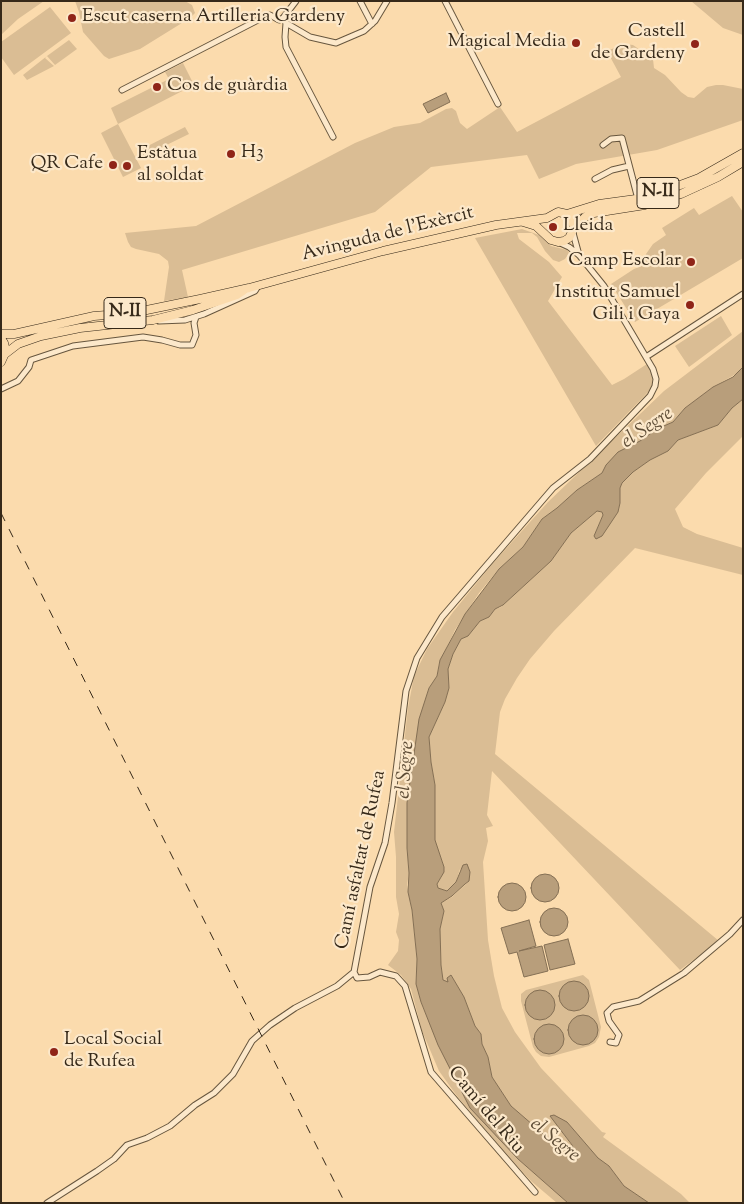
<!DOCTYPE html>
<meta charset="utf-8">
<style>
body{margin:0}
#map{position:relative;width:744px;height:1204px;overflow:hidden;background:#fbdbad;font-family:"Sorts Mill Goudy",serif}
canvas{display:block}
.frame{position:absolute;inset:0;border:2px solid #362919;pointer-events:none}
</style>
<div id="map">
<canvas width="744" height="1204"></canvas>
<div class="frame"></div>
</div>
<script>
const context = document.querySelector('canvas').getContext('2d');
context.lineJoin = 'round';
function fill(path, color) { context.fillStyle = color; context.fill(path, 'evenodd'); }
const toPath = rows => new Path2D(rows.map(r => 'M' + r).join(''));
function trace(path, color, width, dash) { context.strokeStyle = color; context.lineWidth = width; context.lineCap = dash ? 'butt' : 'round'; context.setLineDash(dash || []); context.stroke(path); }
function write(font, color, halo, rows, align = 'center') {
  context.font = font + ' "Sorts Mill Goudy",serif'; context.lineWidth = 4.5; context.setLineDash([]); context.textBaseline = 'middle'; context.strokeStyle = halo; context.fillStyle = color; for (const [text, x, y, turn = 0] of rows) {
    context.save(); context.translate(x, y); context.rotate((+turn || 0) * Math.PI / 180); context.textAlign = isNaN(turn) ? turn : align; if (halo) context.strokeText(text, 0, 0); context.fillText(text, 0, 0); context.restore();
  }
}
fill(toPath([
 [1,1,44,1,18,19,1,35],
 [75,1,185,1,192,5,195,13,190,18,140,49,109,59,104,56,83,32,79,12],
 [691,1,743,1,743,35,723,28],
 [50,7,71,33,14,75,1,57,1,42],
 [69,40,77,49,55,65,47,56,45,58,54,66,27,80,23,75,47,56],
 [624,44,633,45,653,59,654,68,665,75,681,92,688,97,694,98,707,87,716,85,723,85,743,89,743,120,657,150,576,164,539,179,527,155,431,167,375,212,182,270,188,297,164,301,169,267,168,261,159,254,136,249,131,247,128,242,125,233,196,226,355,143,394,127,420,123,446,109,452,108,456,111,460,123,467,129,500,107,517,132,621,77,607,51],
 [183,63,194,85,118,124,141,168,123,177,101,133,118,124,111,108,169,79,165,72],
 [185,127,189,134,142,157,138,151],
 [732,196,743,212,743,258,635,322,611,284,634,269,644,265,646,254,653,244,666,235,662,228,694,208,699,215],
 [522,229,539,235,551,246,567,250,569,253,565,259,559,262,553,260,545,251,537,237,532,233,517,233,519,239,549,262,562,277,548,301,612,385,624,379,647,364,650,369,653,379,652,388,596,446,475,238],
 [721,316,732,335,689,367,675,346],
 [743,331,743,367,736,374,713,387,685,408,673,422,657,429,640,441,618,452,602,473,577,490,557,508,542,519,523,547,499,569,479,593,455,630,439,664,437,676,429,688,415,751,407,803,407,848,409,873,407,885,412,910,417,959,416,978,423,1008,429,1019,518,1159,568,1203,557,1203,531,1181,504,1152,457,1096,439,1071,422,1031,411,989,401,975,388,965,398,951,399,940,396,932,399,914,396,897,396,857,394,832,408,708,414,676,427,649,453,612,493,563,548,502,664,391],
 [743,399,743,436,706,473,675,509,683,527,697,534,743,548,743,575,635,548,554,631,530,659,517,678,505,699,500,712,495,754,719,941,680,970,492,771,487,815,493,826,486,828,488,841,483,862,488,940,494,976,502,1008,515,1032,541,1068,602,1132,606,1133,603,1137,681,1194,690,1203,649,1203,624,1186,609,1166,597,1158,567,1122,559,1127,572,1146,573,1150,570,1153,555,1144,511,1106,492,1077,488,1057,482,1044,481,1034,475,1026,464,997,451,975,448,983,443,980,441,965,440,929,444,911,441,903,452,897,469,881,460,869,456,882,447,891,438,888,437,884,442,876,443,863,435,845,435,785,431,762,429,737,445,702,449,688,448,669,453,654,461,639,468,636,480,621,489,617,495,609,501,607,551,561,571,533,597,511,602,512,603,515,596,531,602,536,618,512,620,503,620,488,622,483,633,472,650,460,668,451,678,440,718,425,732,408],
 [583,975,589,980,601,1027,599,1037,595,1043,589,1046,549,1057,541,1056,536,1052,533,1047,521,1001,521,994,526,990]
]), '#dabd94');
const water = toPath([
 [446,93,450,102,428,113,423,104,446,93],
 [743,367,743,399,732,408,718,425,678,440,668,451,650,460,633,472,622,483,620,488,620,503,618,512,602,536,596,539,594,536,603,515,602,512,597,511,571,533,551,561,503,605,495,609,489,617,480,621,468,636,461,639,453,654,448,669,449,688,445,702,429,737,431,762,435,785,435,840,444,867,444,872,437,884,438,888,447,891,456,882,463,865,467,864,470,872,469,881,465,884,452,896,441,903,444,911,440,929,441,965,443,980,448,982,447,978,451,975,464,997,475,1026,481,1034,482,1044,488,1057,492,1077,511,1106,555,1144,570,1153,573,1150,572,1145,550,1116,554,1115,567,1122,598,1158,609,1166,624,1186,649,1203,568,1203,518,1159,470,1108,438,1045,421,1002,416,984,417,959,412,910,408,892,409,873,407,848,407,803,419,719,429,688,437,676,440,660,465,614,499,569,523,547,542,519,557,508,577,490,602,473,606,465,618,452,640,441,657,429,673,422,685,408,713,387,733,377,743,367],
 '531 888a14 14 0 1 1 28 0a14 14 0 1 1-28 0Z',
 '498 897a14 14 0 1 1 28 0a14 14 0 1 1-28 0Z',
 '540 922a14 14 0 1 1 28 0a14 14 0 1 1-28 0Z',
 [529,920,536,946,519,951,542,946,548,971,524,977,517,952,509,954,501,928,529,920],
 [568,939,575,964,550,970,544,945,568,939],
 '559 996a15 15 0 1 1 30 0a15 15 0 1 1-30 0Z',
 '525 1005a15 15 0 1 1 30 0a15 15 0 1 1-30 0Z',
 '568 1030a15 15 0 1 1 30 0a15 15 0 1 1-30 0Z',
 '534 1039a15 15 0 1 1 30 0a15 15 0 1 1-30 0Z'
]);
fill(water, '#b89e7b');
trace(water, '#846f54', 1);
const street = toPath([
 [360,1,372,24],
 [445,1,498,104],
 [283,18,286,23,310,37,336,43,364,31,375,21,387,1],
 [286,23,285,37,286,47,333,137],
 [122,90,260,19,270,15,279,20,283,18,296,1],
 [603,145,611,139,622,138,638,199],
 [595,179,612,170,629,166],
 [573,233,579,255],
 [159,321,185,320,204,314,255,291,258,286],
 [646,357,743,294],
 [1,389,18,381,29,367,31,360,73,346,143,337,162,340,180,345,192,345,196,335,194,323,196,317],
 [354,972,357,978,369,977,380,972,396,976,405,986,431,1072,535,1192],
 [610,1042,616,1043,619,1035,609,1021,607,1013,613,1007,639,1001,684,973,730,934,743,920],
 [47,1203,97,1171,114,1159,127,1145,147,1138,170,1126,195,1105,214,1093,233,1074,252,1041,270,1025,295,1008,337,986,354,972,370,887,385,843,392,803,406,691,417,658,442,617,553,488,590,459,650,396,655,386,656,379,653,369,604,286,579,255,569,247,558,242]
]);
const primary = toPath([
 [567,214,599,204,636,199,659,193,699,178,743,153],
 [574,228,585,217,594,213,645,205,681,194,718,177,743,162],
 [1,334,14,334,94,316,132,313,200,299,249,288,383,251,496,225,547,218,558,212,567,214,571,218,574,228,569,238,564,241,558,242,551,240,536,226,523,222],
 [1,338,4,343,6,351,1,362],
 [5,354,18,344,41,336,80,328,153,320,193,310,237,295,243,291]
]);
trace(street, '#67563e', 7);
trace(primary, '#362919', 9);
trace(street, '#fce8ca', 5);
trace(primary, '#fbdbad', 8);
trace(toPath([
 [1,513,345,1203]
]), '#362919', 1, [9, 9]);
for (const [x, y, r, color] of [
 [72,18,5,"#8f2418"],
 [576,43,5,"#8f2418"],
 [695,44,5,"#8f2418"],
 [157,87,5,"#8f2418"],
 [231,154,5,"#8f2418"],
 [113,165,5,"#8f2418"],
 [127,166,5,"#8f2418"],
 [553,227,5,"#8f2418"],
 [691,262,5,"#8f2418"],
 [690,305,5,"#8f2418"],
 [54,1052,5,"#8f2418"]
]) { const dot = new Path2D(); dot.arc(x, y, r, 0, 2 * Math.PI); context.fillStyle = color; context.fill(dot); trace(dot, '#fce8ca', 2); }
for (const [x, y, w] of [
 [658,193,42],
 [125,313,42]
]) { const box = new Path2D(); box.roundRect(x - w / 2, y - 15.5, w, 31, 4); context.fillStyle = '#fce8ca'; context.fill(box); trace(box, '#362919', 1); }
write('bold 18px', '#362919', null, [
 ["N-II",658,193],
 ["N-II",125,313]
]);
write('19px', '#362919', '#fce8ca', [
 ["Escut caserna Artilleria Gardeny",82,18],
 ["Castell",685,33,"right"],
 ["de Gardeny",685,55,"right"],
 ["Magical Media",566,43,"right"],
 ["Cos de guàrdia",167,87],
 ["H3",241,154],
 ["Estàtua",137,155],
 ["al soldat",137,177],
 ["QR Cafe",103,165,"right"],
 ["Lleida",563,227],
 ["Camp Escolar",681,262,"right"],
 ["Institut Samuel",680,294,"right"],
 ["Gili i Gaya",680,316,"right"],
 ["Local Social",64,1041],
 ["de Rufea",64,1063]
], 'left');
write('19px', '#362919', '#fce8ca', [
 ["Avinguda de l'Exèrcit",388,235,-14],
 ["Camí asfaltat de Rufea",362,860,-78],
 ["Camí del Riu",485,1111,50]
]);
write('italic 20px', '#5d4c36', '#fce8ca', [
 ["el Segre",648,429,-34],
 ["el Segre",407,770,-86],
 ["el Segre",554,1141,39]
]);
</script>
